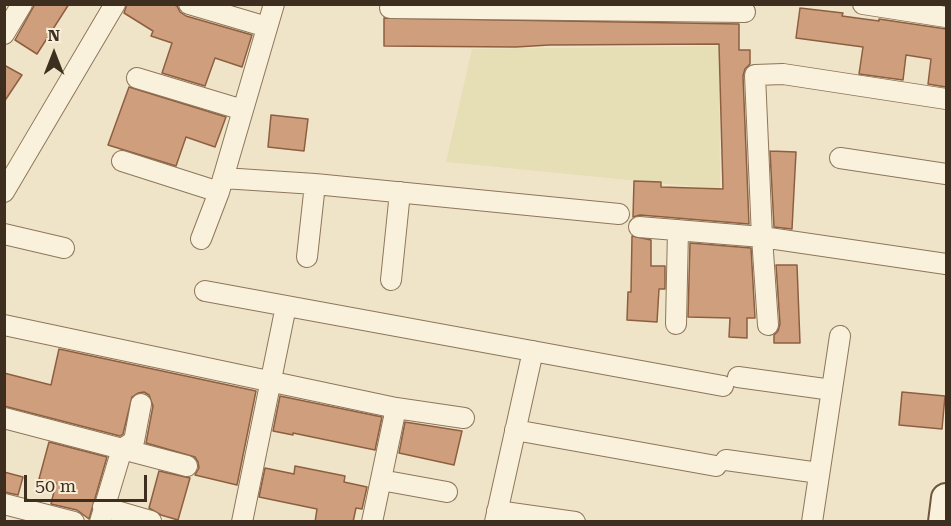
<!DOCTYPE html>
<style>
body{margin:0}
#map{position:relative;width:951px;height:526px;overflow:hidden;background:#f0e4c8;font-family:"Roboto Serif",serif}
canvas{display:block}
.frame{position:absolute;inset:0;border:6px solid #3d2e20;pointer-events:none}
.north{position:absolute;left:24px;top:24px;width:60px;height:60px;-webkit-text-stroke:4px #f7eed8;paint-order:stroke;rotate:0deg;font-size:16px;font-weight:700;line-height:24px;text-align:center;color:#3d2e20}
.north::after{content:'';display:block;margin:auto;width:21px;height:27px;background:#3d2e20;clip-path:polygon(50% 0,100% 100%,50% 72%,0 100%)}
.scale{position:absolute;left:24px;top:475px;width:123px;height:27px;box-sizing:border-box;border:3px solid #3d2e20;border-top:0;padding-left:8px;font-size:18px;line-height:21px;white-space:nowrap;color:#3d2e20;-webkit-text-stroke:4px #f7eed8;paint-order:stroke}
</style>
<div id="map">
<canvas width="951" height="526"></canvas>
<div class="frame"></div>
<div class="north">N</div>
<div class="scale">50 m</div>
</div>
<script>
const context = document.querySelector('canvas').getContext('2d');
context.lineJoin = 'round';
function fill(path, color) { context.fillStyle = color; context.fill(path, 'evenodd'); }
const toPath = rows => new Path2D(rows.map(r => 'M' + r).join(''));
function trace(path, color, width, dash) { context.strokeStyle = color; context.lineWidth = width; context.lineCap = dash ? 'butt' : 'round'; context.setLineDash(dash || []); context.stroke(path); }
fill(toPath([
 [719,46,720,189,446,162,472,49]
]), '#e6deb5');
const building = toPath([
 [35,4,69,4,37,54,15,40,35,4],
 [127,4,172,4,177,6,180,12,186,16,252,35,242,67,215,58,205,86,162,73,172,43,151,36,153,31,124,13,127,4],
 [800,8,843,13,842,16,879,21,879,19,946,29,946,87,928,84,931,59,906,55,903,80,859,74,863,47,796,38,800,8],
 [384,18,739,24,739,50,750,50,750,64,745,69,743,76,749,224,640,215,633,217,634,181,661,182,661,187,723,189,719,44,549,45,516,47,384,46,384,18],
 [4,65,22,75,4,102,4,65],
 [129,87,226,117,215,147,186,137,176,166,108,145,129,87],
 [271,115,308,119,304,151,268,147,271,115],
 [770,151,796,152,792,229,774,227,770,151],
 [632,236,651,240,651,266,665,266,665,289,659,289,657,322,627,320,628,292,631,292,632,236],
 [690,243,751,248,755,318,747,318,747,338,729,337,730,318,688,317,690,243],
 [776,265,797,265,800,343,774,343,774,335,778,331,780,324,776,265],
 [59,349,256,391,237,485,195,475,199,468,198,462,195,457,146,443,153,406,149,395,144,392,138,393,132,397,123,434,120,436,4,406,4,373,51,385,59,349],
 [902,392,945,396,942,429,899,425,902,392],
 [280,396,382,417,375,450,293,433,293,435,273,431,280,396],
 [405,422,462,431,454,465,399,453,405,422],
 [49,442,107,457,89,519,77,510,51,504,56,483,39,479,49,442],
 [295,466,345,476,344,482,367,487,362,509,356,508,353,522,315,522,317,509,259,497,265,468,294,474,295,466],
 [159,471,190,478,178,520,161,515,149,508,159,471],
 [4,472,23,477,18,495,4,492,4,472]
]);
fill(building, '#cf9f7d');
trace(building, '#8d5f41', 1.5);
const street = toPath([
 [189,4,267,27],
 [863,4,946,17],
 [390,8,745,12],
 [4,34,22,4],
 [137,78,243,110],
 [840,158,946,174],
 [122,161,219,192],
 [223,178,315,184,619,214],
 [4,192,115,4],
 [639,227,762,237,946,264],
 [4,234,64,248],
 [201,239,219,192,274,4],
 [307,257,315,184],
 [391,280,400,192],
 [205,291,723,386],
 [676,324,678,230],
 [4,325,396,408,372,522],
 [768,325,762,237,755,75,783,74,946,99],
 [738,377,832,390],
 [396,408,464,418],
 [4,418,187,466],
 [515,430,716,466],
 [726,460,819,473],
 [381,480,447,492],
 [4,504,74,522],
 [103,507,151,521],
 [497,511,575,522],
 [100,522,122,449,134,441,141,404],
 [242,522,286,306],
 [495,522,533,351],
 [812,522,840,336]
]);
const secondary = toPath([
 [943,522,946,498]
]);
trace(street, '#8d765c', 22);
trace(secondary, '#6f573f', 32);
trace(street, '#faf1dc', 20);
trace(secondary, '#faf1dc', 28);
</script>
